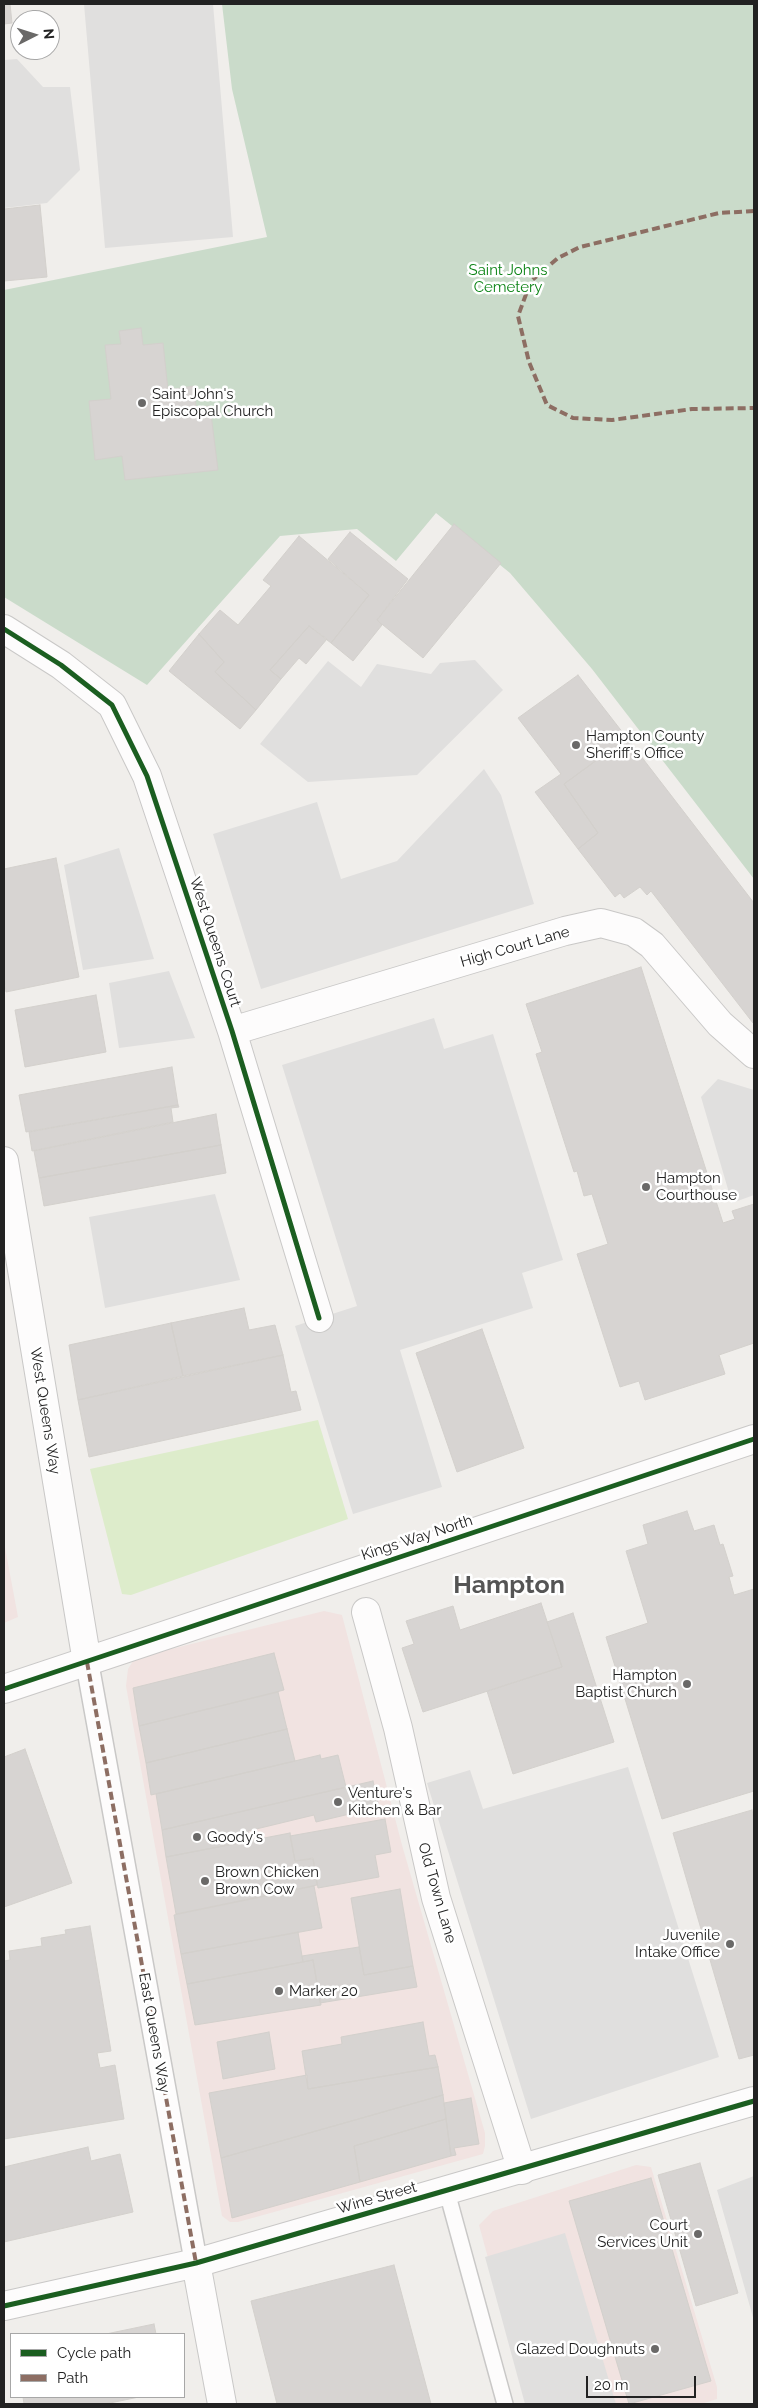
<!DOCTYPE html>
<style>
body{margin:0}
#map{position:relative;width:758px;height:2408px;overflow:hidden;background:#f0eeeb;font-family:Raleway,sans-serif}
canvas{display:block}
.frame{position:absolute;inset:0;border:5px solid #222;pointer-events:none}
.legend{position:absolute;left:10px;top:2333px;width:175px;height:65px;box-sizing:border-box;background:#fff;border:1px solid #a7a7a7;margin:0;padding:6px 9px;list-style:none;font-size:15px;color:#222}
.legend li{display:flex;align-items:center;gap:10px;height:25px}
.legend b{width:25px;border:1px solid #a7a7a7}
.north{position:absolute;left:10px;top:10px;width:50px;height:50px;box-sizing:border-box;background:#fff;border:1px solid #a7a7a7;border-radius:50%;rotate:85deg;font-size:14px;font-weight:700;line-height:20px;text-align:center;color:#222}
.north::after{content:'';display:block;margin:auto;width:18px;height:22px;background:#6a6968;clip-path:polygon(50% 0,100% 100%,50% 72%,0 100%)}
.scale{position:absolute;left:586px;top:2376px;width:110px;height:22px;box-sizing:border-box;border:2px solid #222;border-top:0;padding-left:6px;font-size:15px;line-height:18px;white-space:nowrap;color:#222;-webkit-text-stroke:4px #fff;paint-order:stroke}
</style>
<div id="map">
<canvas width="758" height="2408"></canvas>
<div class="frame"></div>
<ul class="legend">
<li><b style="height:6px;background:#1b5e20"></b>Cycle path</li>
<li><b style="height:6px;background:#8d6e63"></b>Path</li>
</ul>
<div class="north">N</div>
<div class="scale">20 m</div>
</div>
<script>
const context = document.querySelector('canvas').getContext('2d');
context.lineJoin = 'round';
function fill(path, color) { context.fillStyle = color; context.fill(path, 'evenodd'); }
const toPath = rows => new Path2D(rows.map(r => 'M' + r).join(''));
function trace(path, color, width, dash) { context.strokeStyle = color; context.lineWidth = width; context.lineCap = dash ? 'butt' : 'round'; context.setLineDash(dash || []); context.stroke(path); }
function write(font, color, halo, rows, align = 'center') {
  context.font = font + ' Raleway,sans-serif'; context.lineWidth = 5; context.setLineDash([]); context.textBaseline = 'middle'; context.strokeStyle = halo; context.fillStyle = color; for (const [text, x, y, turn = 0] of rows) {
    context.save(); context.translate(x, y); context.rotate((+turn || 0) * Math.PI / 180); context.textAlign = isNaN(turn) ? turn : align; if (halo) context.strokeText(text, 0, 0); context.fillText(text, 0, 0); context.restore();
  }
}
fill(toPath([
 [4,1542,18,1617,4,1623],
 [324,1611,342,1615,402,1845,485,2133,485,2146,483,2154,238,2222,230,2222,222,2216,126,1686,128,1669,135,1658],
 [636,2165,651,2167,717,2387,717,2399,701,2404,528,2404,479,2225,493,2211]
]), '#f1e3e1');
fill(toPath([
 [318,1420,348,1519,131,1595,122,1594,90,1469]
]), '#ddeccb');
fill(toPath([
 [222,4,754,4,754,879,592,669,510,573,436,513,396,561,357,529,280,536,147,685,4,597,4,290,267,237,232,89]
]), '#cadbca');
fill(toPath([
 [84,4,213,4,233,237,105,248],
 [17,59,43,87,70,87,80,170,47,203,4,208,4,60],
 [475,660,503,690,417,775,308,782,260,744,328,661,361,687,377,664,431,674,440,663],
 [484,769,501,795,534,904,261,989,213,834,317,802,341,879,397,861],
 [119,848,154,959,83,970,64,865],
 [169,971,195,1038,119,1048,109,983],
 [434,1018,444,1049,493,1034,563,1260,522,1273,533,1308,400,1350,442,1487,353,1514,295,1326,357,1306,282,1065],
 [718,1079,754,1090,754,1195,732,1203,701,1097],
 [215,1194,240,1280,105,1308,89,1217],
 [628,1767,719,2057,531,2119,427,1783,470,1770,483,1809],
 [754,2176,754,2321,717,2190],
 [565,2233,616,2404,525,2404,485,2257]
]), '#e0dfde');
const building = toPath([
 [4,4,10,4,12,23,4,24,4,4],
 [40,205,47,277,4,281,4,209,40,205],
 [141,328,143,345,163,343,168,390,194,386,196,407,210,406,218,470,125,480,122,456,95,460,89,401,111,399,105,345,121,344,119,331,141,328],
 [454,524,501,563,423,658,377,620,454,524],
 [350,532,408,579,377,620,382,625,353,661,331,643,369,595,328,559,350,532],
 [299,536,369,595,331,643,309,626,270,670,281,679,256,710,215,672,224,662,199,634,220,610,238,625,271,586,263,580,299,536],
 [309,626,327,639,306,664,299,658,281,679,270,670,309,626],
 [199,634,224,662,215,672,256,710,240,729,169,671,199,634],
 [578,675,627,738,564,784,598,833,578,849,535,792,561,774,518,718,578,675],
 [627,738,754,903,753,1023,651,891,647,895,640,887,624,898,620,893,615,897,578,849,598,833,564,784,627,738],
 [56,858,79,977,6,992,4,977,4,869,56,858],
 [641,967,723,1223,735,1219,732,1211,754,1204,754,1343,719,1355,725,1374,645,1400,639,1381,620,1387,577,1254,608,1244,592,1194,584,1196,577,1171,574,1172,536,1054,542,1052,526,1004,641,967],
 [96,995,106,1052,25,1067,15,1010,96,995],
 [172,1067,178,1105,26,1132,19,1095,172,1067],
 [178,1105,179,1107,171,1108,173,1122,32,1151,29,1132,178,1105],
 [216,1114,221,1145,39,1178,34,1151,216,1114],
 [221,1145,226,1173,44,1206,39,1178,221,1145],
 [244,1308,249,1330,275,1325,283,1355,183,1376,171,1323,244,1308],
 [171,1323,183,1376,78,1400,69,1345,171,1323],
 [482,1329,524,1448,457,1472,416,1353,482,1329],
 [283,1355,291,1392,296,1391,301,1410,89,1457,78,1400,283,1355],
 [687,1511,694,1531,714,1525,720,1545,723,1544,733,1576,729,1577,734,1595,754,1589,754,1791,662,1819,606,1637,648,1623,626,1551,648,1544,643,1525,687,1511],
 [541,1603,562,1667,423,1712,402,1648,414,1644,406,1621,453,1606,460,1630,541,1603],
 [573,1613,614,1742,513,1774,487,1691,562,1667,547,1622,573,1613],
 [274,1653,284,1690,139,1726,133,1688,274,1653],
 [278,1692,287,1729,146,1763,139,1726,278,1692],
 [287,1729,295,1761,151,1795,146,1763,287,1729],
 [25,1749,72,1883,4,1907,4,1757,25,1749],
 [320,1755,321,1759,338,1755,346,1787,162,1830,156,1794,320,1755],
 [373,1781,379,1807,316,1822,314,1815,248,1831,250,1841,166,1857,162,1830,373,1781],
 [752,1810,754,1819,754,2055,739,2059,673,1833,752,1810],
 [385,1819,391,1852,375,1855,379,1877,318,1888,313,1858,295,1861,290,1836,385,1819],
 [290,1833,295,1861,313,1859,317,1885,176,1914,166,1857,290,1833],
 [314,1886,322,1928,181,1954,174,1915,314,1886],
 [400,1889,413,1966,364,1975,351,1898,400,1889],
 [90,1926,111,2051,97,2053,100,2068,115,2065,124,2119,4,2139,4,1961,10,1960,9,1951,42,1946,41,1938,66,1934,65,1930,90,1926],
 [298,1932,303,1962,187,1984,181,1954,298,1932],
 [359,1947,364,1975,413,1966,417,1987,320,2003,313,1960,303,1962,302,1956,359,1947],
 [313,1960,321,2005,195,2025,187,1984,313,1960],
 [423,2022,429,2056,435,2055,438,2067,308,2089,302,2051,342,2044,341,2037,423,2022],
 [269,2032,275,2069,223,2079,217,2042,269,2032],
 [438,2067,443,2095,221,2158,209,2093,307,2075,308,2089,438,2067],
 [443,2095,446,2119,354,2146,360,2182,232,2218,221,2158,443,2095],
 [471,2098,479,2144,454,2148,456,2155,451,2156,444,2103,471,2098],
 [446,2119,451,2156,360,2182,354,2146,446,2119],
 [88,2147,91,2161,120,2154,133,2212,4,2242,4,2167,88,2147],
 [700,2163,738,2293,696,2306,658,2175,700,2163],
 [651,2178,711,2381,629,2404,569,2201,651,2178],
 [394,2265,431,2404,277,2404,251,2301,394,2265],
 [154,2324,156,2334,106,2334,154,2324],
 [23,2397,139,2397,105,2404,24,2404,23,2397]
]);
fill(building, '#d7d4d2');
trace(building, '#d3d0cc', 1);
const service = toPath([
 [447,2192,505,2404]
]);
const pedestrian = toPath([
 [87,1662,196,2263]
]);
const minor = toPath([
 [4,629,61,665,112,705,147,776,232,1031,319,1318],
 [232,1031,565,931,601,923,634,932,652,945,720,1024,754,1054],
 [4,1161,87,1662],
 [366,1612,398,1728,436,1898,522,2170],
 [4,1689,754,1439],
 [196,2263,222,2404]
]);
const tertiary = toPath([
 [4,2306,196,2263,754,2101]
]);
trace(service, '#c9c8c7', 18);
trace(pedestrian, '#c9c8c7', 25);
trace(minor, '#c9c8c7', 30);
trace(tertiary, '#c9c8c7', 30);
trace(service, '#fdfcfc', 15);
trace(pedestrian, '#fdfcfc', 22);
trace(minor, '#fdfcfc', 28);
trace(tertiary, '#fdfcfc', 28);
trace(toPath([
 [754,211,719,213,580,247,558,258,531,281,518,316,529,362,547,405,573,418,612,420,692,409,754,408],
 [87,1662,196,2263]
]), '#8d6e63', 4, [8, 4]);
trace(toPath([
 [4,629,61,665,112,705,147,776,232,1031,319,1318],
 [4,1689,754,1439],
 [4,2306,196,2263,754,2101]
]), '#1b5e20', 5);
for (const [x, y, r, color] of [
 [142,403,5,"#6a6968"],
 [576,745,5,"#6a6968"],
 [646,1187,5,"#6a6968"],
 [687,1684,5,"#6a6968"],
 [338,1802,5,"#6a6968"],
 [197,1837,5,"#6a6968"],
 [205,1881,5,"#6a6968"],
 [730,1944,5,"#6a6968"],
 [279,1991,5,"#6a6968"],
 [698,2234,5,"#6a6968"],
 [655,2349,5,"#6a6968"]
]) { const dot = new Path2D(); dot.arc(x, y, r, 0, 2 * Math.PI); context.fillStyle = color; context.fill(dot); trace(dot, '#fff', 2); }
write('15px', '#0c8416', '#fff', [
 ["Saint Johns",508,270],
 ["Cemetery",508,287]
]);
write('15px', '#222', '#fff', [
 ["Saint John's",152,394],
 ["Episcopal Church",152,411],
 ["Hampton County",586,736],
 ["Sheriff's Office",586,753],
 ["Hampton",656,1178],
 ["Courthouse",656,1195],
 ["Hampton",677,1675,"right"],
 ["Baptist Church",677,1692,"right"],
 ["Venture's",348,1793],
 ["Kitchen & Bar",348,1810],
 ["Goody's",207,1837],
 ["Brown Chicken",215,1872],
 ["Brown Cow",215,1889],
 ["Juvenile",720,1935,"right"],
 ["Intake Office",720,1952,"right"],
 ["Marker 20",289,1991],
 ["Court",688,2225,"right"],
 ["Services Unit",688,2242,"right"],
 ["Glazed Doughnuts",645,2349,"right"]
], 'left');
write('15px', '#222', '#fff', [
 ["West Queens Court",215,942,72],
 ["High Court Lane",515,947,-16],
 ["West Queens Way",45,1411,81],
 ["Kings Way North",417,1538,-18],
 ["Old Town Lane",437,1893,74],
 ["East Queens Way",154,2033,80],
 ["Wine Street",377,2198,-16]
]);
write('bold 25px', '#555', '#fff', [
 ["Hampton",509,1585]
]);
</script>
